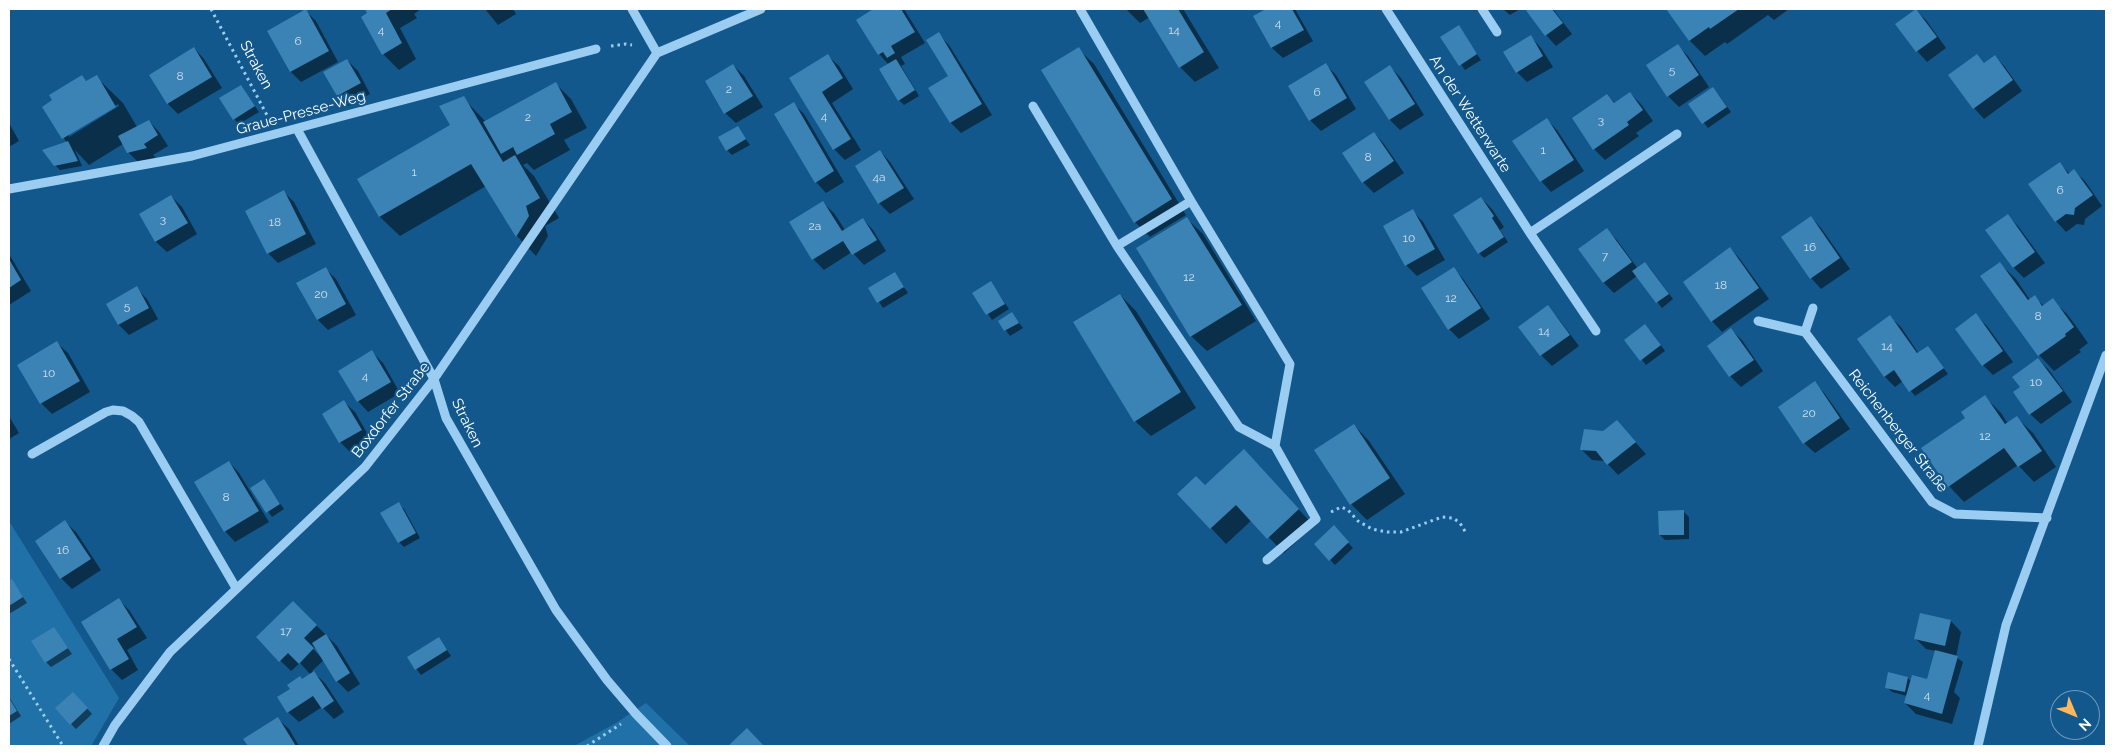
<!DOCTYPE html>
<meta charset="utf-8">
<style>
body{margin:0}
#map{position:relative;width:2115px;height:755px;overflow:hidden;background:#12588c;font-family:Raleway,sans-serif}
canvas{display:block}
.frame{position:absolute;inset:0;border:10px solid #fff;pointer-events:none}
.north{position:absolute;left:2050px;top:690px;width:50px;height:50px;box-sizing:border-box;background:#12588c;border:1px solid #719bba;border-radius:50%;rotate:135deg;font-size:14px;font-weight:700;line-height:20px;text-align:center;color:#fff}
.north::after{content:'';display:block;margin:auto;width:18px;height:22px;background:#ffb85a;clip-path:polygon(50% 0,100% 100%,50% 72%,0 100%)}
</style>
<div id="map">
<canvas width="2115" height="755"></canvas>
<div class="frame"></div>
<div class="north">N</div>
</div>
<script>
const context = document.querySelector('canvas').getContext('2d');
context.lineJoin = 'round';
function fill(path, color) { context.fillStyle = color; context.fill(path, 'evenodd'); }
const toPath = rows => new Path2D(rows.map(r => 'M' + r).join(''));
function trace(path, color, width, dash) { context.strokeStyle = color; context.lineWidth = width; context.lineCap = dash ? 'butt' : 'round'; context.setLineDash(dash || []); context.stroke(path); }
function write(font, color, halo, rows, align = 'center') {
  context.font = font + ' Raleway,sans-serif'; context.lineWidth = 4; context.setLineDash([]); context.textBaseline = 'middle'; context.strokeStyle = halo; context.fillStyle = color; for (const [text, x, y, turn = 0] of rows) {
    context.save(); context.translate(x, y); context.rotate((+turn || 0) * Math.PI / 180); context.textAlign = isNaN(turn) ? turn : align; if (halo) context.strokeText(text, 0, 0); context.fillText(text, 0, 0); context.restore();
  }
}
fill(toPath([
 [9,521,119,698,91,746,9,746],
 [646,703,690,746,574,746,616,723]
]), '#2171a9');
fill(toPath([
 [366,9,421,9,414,14,417,18,400,28,416,59,399,70,383,54],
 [485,9,513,9,516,14,498,25],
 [876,9,904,9,925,43,901,57,905,64,901,66,919,96,904,105,899,100,889,65,879,54,858,20],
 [1126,9,1183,9,1219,68,1195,82,1180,67,1150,17,1140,23],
 [1268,9,1295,9,1313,41,1283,58,1272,48,1255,16],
 [1503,9,1520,9,1510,15],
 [1526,9,1553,9,1572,34,1556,46,1546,35],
 [1667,9,1789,9,1774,20,1768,15,1727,44,1725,42,1705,56,1689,40],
 [1916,10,1926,20,1946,48,1927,62,1917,51],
 [306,11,316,21,338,62,301,82,291,72,268,31],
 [1458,27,1481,60,1465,70,1442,37],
 [938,34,949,45,992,115,961,133,951,123,930,89,949,76],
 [1531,37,1541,48,1553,67,1527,82,1517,72],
 [1677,45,1688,56,1709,87,1679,107,1668,96],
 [194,48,204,59,222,88,178,114,168,104],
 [1078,49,1094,64,1186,215,1150,237,1135,222],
 [1977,55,1985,64,1995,56,2005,67,2022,91,1984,119,1974,108],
 [828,56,839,66,853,89,832,103,861,150,845,160,834,149,791,79],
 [347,60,358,71,370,94,349,106,338,96,325,73],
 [733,65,744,76,763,107,736,123,725,113],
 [1326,65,1336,75,1356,109,1321,131,1310,120,1290,86],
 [1390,67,1401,78,1424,115,1400,130,1390,120],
 [82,77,87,82,96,77,123,103,137,127,149,121,159,132,168,146,153,155,156,158,139,163,128,152,123,144,89,165,75,150,82,166,60,170,55,165,67,143,44,107],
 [118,104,119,106,69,137,69,134],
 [556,84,571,99,587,128,564,140,570,150,534,170,527,163,523,165,534,176,559,218,545,226,548,236,536,256,517,236,486,186,400,236,380,217,358,180,452,125,463,98,486,122],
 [241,86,259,112,239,124,234,119],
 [1630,93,1641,104,1653,121,1636,133,1639,136,1605,160,1594,149,1574,119,1607,95,1615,103],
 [1718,94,1731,112,1708,128,1690,105],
 [793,103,804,114,844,182,826,193,816,182],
 [1547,120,1557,130,1584,171,1551,192,1541,181],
 [9,123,19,141,9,147],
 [737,127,750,145,732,155,727,150],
 [1374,133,1384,144,1404,173,1374,193,1363,182,1344,153],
 [880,151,890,162,914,199,890,214,879,203,856,166],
 [2059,163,2070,174,2074,171,2085,181,2102,206,2085,219,2084,225,2077,224,2066,232,2056,221],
 [284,192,294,202,316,244,278,263,268,253],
 [171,196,182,207,197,234,167,252,156,242,140,215],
 [1481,198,1492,209,1504,227,1500,230,1508,242,1484,258,1479,253],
 [823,203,834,213,845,230,863,219,873,230,886,251,864,265,852,252,824,270,813,259,790,223],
 [1413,211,1423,222,1445,260,1417,276,1406,265],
 [2008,216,2018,226,2045,263,2024,278,2014,268,1987,231],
 [1811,217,1821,228,1850,269,1821,289,1811,278],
 [1187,219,1203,234,1256,321,1207,351,1191,336],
 [1607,230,1617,240,1638,269,1645,263,1650,268,1673,299,1662,308,1637,276,1614,293,1604,283,1579,250],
 [1730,248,1740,259,1769,299,1722,332,1712,321],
 [9,254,31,291,9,305],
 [2000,264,2016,279,2030,300,2034,297,2044,306,2052,300,2068,315,2088,343,2079,350,2081,352,2054,371,2039,355,1982,277],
 [326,269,336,279,356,315,328,330,318,320,298,284],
 [1454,269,1464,280,1490,319,1459,339,1449,329],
 [895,274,908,293,883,308,870,288],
 [991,283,1009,309,992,320,974,293],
 [136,288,147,299,158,319,129,335,119,325,108,304],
 [1120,295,1136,311,1196,408,1151,436,1135,421],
 [1548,307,1558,318,1579,346,1552,366,1541,355,1520,327],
 [1012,314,1023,328,1010,336,999,321],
 [1976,315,1987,326,2013,362,1993,375,1983,365],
 [1890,317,1901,327,1919,354,1928,348,1948,374,1915,396,1903,381,1895,387,1885,377],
 [1650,330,1665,351,1646,365,1626,340],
 [1731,330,1742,340,1763,371,1741,387,1730,376],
 [57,343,68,353,90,392,52,414,41,403,19,365],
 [372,352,383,363,400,393,368,412,358,401],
 [2038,359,2049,370,2072,402,2041,424,2030,414,2021,388],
 [1815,383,1825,394,1850,429,1815,453,1804,443],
 [1985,397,2001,413,2008,424,2017,418,2033,433,2056,467,2034,482,2018,465,1964,502,1949,486,1966,418],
 [344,402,355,412,371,440,351,453,340,442],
 [9,416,19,433,9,439],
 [1617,422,1646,454,1618,475,1605,461,1592,460,1581,449],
 [1354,425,1369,441,1405,494,1367,520,1351,504],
 [229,462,239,473,269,522,235,542,225,531],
 [1259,466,1314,526,1284,553,1252,520,1226,544,1179,494],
 [264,481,284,509,272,517,252,488],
 [399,504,404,509,420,538,404,547,399,542],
 [1684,512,1689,517,1689,539,1665,540,1660,535],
 [65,522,76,532,101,570,72,589,61,578],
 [1333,527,1353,548,1335,565,1315,544],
 [12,581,27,603,9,614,9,582],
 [119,600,129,610,147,638,127,650,138,670,122,680,111,669],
 [293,602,337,646,360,684,348,692,337,681,324,660,312,671,325,683,344,712,334,719,322,707,299,722,288,712,303,681,311,675,300,663,291,671,257,638],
 [316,647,321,657,313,649],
 [1951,621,1961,632,1956,657,1963,662,1954,692,1960,698,1952,724,1916,714,1905,703,1907,696,1892,692,1887,687,1908,678,1911,681,1931,682,1936,651,1926,649,1915,638],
 [54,629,72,654,51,667,46,662],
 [439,639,451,656,421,675,408,658],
 [9,697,21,716,9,724],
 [78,698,92,714,76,729,71,724],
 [278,719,289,729,299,746,249,746,245,739]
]), '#0007');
fill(toPath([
 [306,9,329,51,290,72,267,31],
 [365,9,392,9,386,13,402,43,382,55,361,17,367,13],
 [873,9,901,9,915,32,891,46,895,53,887,58,883,52,878,55,856,20],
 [1143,9,1178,9,1204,52,1179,68],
 [1266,9,1292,9,1304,30,1271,48,1253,16],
 [1525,9,1552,9,1563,23,1545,36],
 [1666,9,1739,9,1710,29,1709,27,1689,41],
 [1916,9,1937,37,1916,52,1895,24],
 [1459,25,1477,54,1459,66,1440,37],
 [939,32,982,104,950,123,928,88,948,76,926,40],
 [1531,35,1543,56,1516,73,1503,52],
 [1678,44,1699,75,1667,97,1646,65],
 [194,47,212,77,167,104,149,75],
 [1079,47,1172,199,1134,223,1041,70],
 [828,54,843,78,822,92,851,139,833,150,789,78],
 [1977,54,1984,63,1995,55,2013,80,1973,109,1948,75],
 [347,59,361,83,337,96,323,72],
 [896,59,915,90,898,101,879,69],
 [1326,63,1347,98,1309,121,1288,86],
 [733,64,753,96,724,114,705,81],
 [1390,65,1415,104,1389,120,1364,82],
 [82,75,86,81,97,75,116,107,62,139,42,107,52,100,49,95],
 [556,82,572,112,550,124,555,134,517,155,513,147,501,154,483,122],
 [241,85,255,106,233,120,219,98],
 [1713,87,1727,107,1702,124,1688,104],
 [1630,92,1643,110,1627,122,1629,125,1593,150,1572,118,1607,94,1614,103],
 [464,96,503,162,515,155,540,198,526,206,529,216,516,237,471,164,379,217,357,179,450,125,439,106],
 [794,102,834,171,815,183,774,114],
 [1547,118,1574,160,1540,182,1512,141],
 [149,120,158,135,144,144,147,148,127,153,118,136],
 [738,126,746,139,726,151,718,137],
 [1374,132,1394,161,1362,183,1342,153],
 [68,141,78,161,54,166,42,150],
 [880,150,904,188,878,204,855,166],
 [2060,162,2068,174,2074,169,2093,195,2075,208,2074,215,2066,214,2055,222,2028,184],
 [284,190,306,234,267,254,245,211],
 [171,195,188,223,155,242,139,214],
 [1481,197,1494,216,1492,218,1504,237,1478,254,1453,215],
 [823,201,842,231,863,218,877,240,852,255,843,241,812,260,789,222],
 [1413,209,1435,249,1405,266,1383,226],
 [2008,214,2035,252,2013,268,1985,230],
 [1811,216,1840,258,1810,279,1781,237],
 [1187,217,1242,305,1190,337,1136,248],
 [1607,228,1632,262,1603,283,1578,249],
 [1730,247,1759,288,1711,322,1683,282],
 [9,259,21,280,9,288],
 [1645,262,1669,294,1656,303,1632,271],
 [2000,262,2028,300,2035,295,2042,306,2053,298,2074,327,2065,334,2066,336,2038,356,1980,276],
 [326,267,346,304,317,320,296,283],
 [1454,267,1481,308,1448,330,1421,288],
 [895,272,904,287,877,303,868,288],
 [991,281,1005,304,986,315,972,293],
 [137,286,149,308,118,325,106,304],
 [1120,294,1181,392,1134,422,1073,322],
 [1548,305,1570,335,1540,356,1518,327],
 [1012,312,1019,323,1004,331,998,321],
 [1976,313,2003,351,1982,366,1955,329],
 [1890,315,1917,353,1928,346,1944,368,1909,392,1894,370,1884,377,1857,339],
 [1645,324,1661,345,1640,361,1624,340],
 [1731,328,1754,360,1729,377,1707,346],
 [57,341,80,381,40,404,17,365],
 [372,350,391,382,357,402,338,371],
 [2038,358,2063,391,2029,415,2013,392,2020,387,2012,377],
 [1815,381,1840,418,1803,444,1778,407],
 [1985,395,2005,424,2017,416,2042,451,2018,467,2004,448,1948,487,1921,448,1965,418,1961,412],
 [344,400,362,430,339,443,322,414],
 [1617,420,1636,442,1607,465,1596,451,1580,450,1584,429,1603,431],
 [1354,424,1390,478,1350,505,1314,450],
 [1244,449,1299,509,1267,539,1236,505,1210,529,1177,494,1196,476,1205,485],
 [229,461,259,511,224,532,194,482],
 [264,479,280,504,266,513,250,488],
 [399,502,416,533,398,543,380,513],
 [1684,510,1684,535,1659,535,1658,511],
 [65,520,91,559,60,579,35,541],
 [1334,525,1349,542,1329,561,1314,544],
 [12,579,23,597,9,606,9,581],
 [119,598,137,627,117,639,129,659,110,670,81,622],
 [293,601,317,625,304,638,314,648,299,664,288,653,279,662,256,637],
 [1920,613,1951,620,1945,646,1914,639],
 [54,627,68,648,45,663,31,641],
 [326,634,350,673,336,682,312,643],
 [439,637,447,650,415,670,407,657],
 [1935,650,1958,656,1942,714,1904,703,1912,675,1927,679],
 [314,671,334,701,322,709,313,696,287,713,277,697,290,689,287,685,300,676,302,679],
 [1888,672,1908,677,1905,692,1885,688],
 [73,692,88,708,70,725,55,708],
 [9,698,17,711,9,716],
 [278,717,296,746,248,746,243,739],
 [747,728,764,746,728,746]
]), '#3b82b5');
trace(toPath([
 [211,9,269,119],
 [611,46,626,44,632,45],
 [1331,512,1341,507,1348,510,1358,521,1372,529,1387,532,1401,532,1442,517,1453,518,1460,523,1466,533],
 [9,659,63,746],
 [587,746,621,724]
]), '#9acdf1', 3, [2.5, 4]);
trace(toPath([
 [632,9,657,53],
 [1080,9,1191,201,1290,364,1275,446,1316,519,1267,560],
 [1386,9,1530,233,1596,331],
 [1482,9,1497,32],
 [657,53,761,9],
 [1033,106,1117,246],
 [297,129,434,379,446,418,556,610,607,680,636,714,667,746],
 [9,189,192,156,596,49],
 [1191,201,1117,246,1239,427,1275,446],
 [1530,233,1677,134],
 [1758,321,1805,332,1932,502,1955,514,2047,518],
 [1805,332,1813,308],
 [32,454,106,412,113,410,123,411,132,416,139,422,236,588],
 [103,746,115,725,170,652,365,467,434,379,657,53],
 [1978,746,2006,625,2106,355]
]), '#9acdf1', 9);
write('12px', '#cee0ec', null, [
 ["4",1278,23],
 ["4",381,30],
 ["14",1174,30],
 ["6",298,41],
 ["5",1672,70],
 ["8",180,76],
 ["2",729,89],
 ["6",1317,92],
 ["4",824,116],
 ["2",528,117],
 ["3",1601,120],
 ["1",1543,150],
 ["8",1368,157],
 ["1",414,172],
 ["4a",879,177],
 ["6",2060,190],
 ["3",163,219],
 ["18",275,222],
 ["2a",815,226],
 ["10",1409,238],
 ["16",1810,247],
 ["7",1605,256],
 ["12",1189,277],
 ["18",1721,285],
 ["20",321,294],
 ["12",1451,298],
 ["5",127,306],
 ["8",2038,316],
 ["14",1544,331],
 ["14",1887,346],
 ["10",49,373],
 ["4",365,376],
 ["10",2036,382],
 ["20",1809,413],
 ["12",1985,436],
 ["8",226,497],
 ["16",63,550],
 ["17",286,631],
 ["4",1927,695]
]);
write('15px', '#fff', '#12588c', [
 ["Straken",256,65,62],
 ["Graue-Presse-Weg",301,113,-15],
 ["An der Wetterwarte",1470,114,57],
 ["Boxdorfer Straße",391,410,-52],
 ["Straken",467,423,64],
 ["Reichenberger Straße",1898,431,52]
]);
</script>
